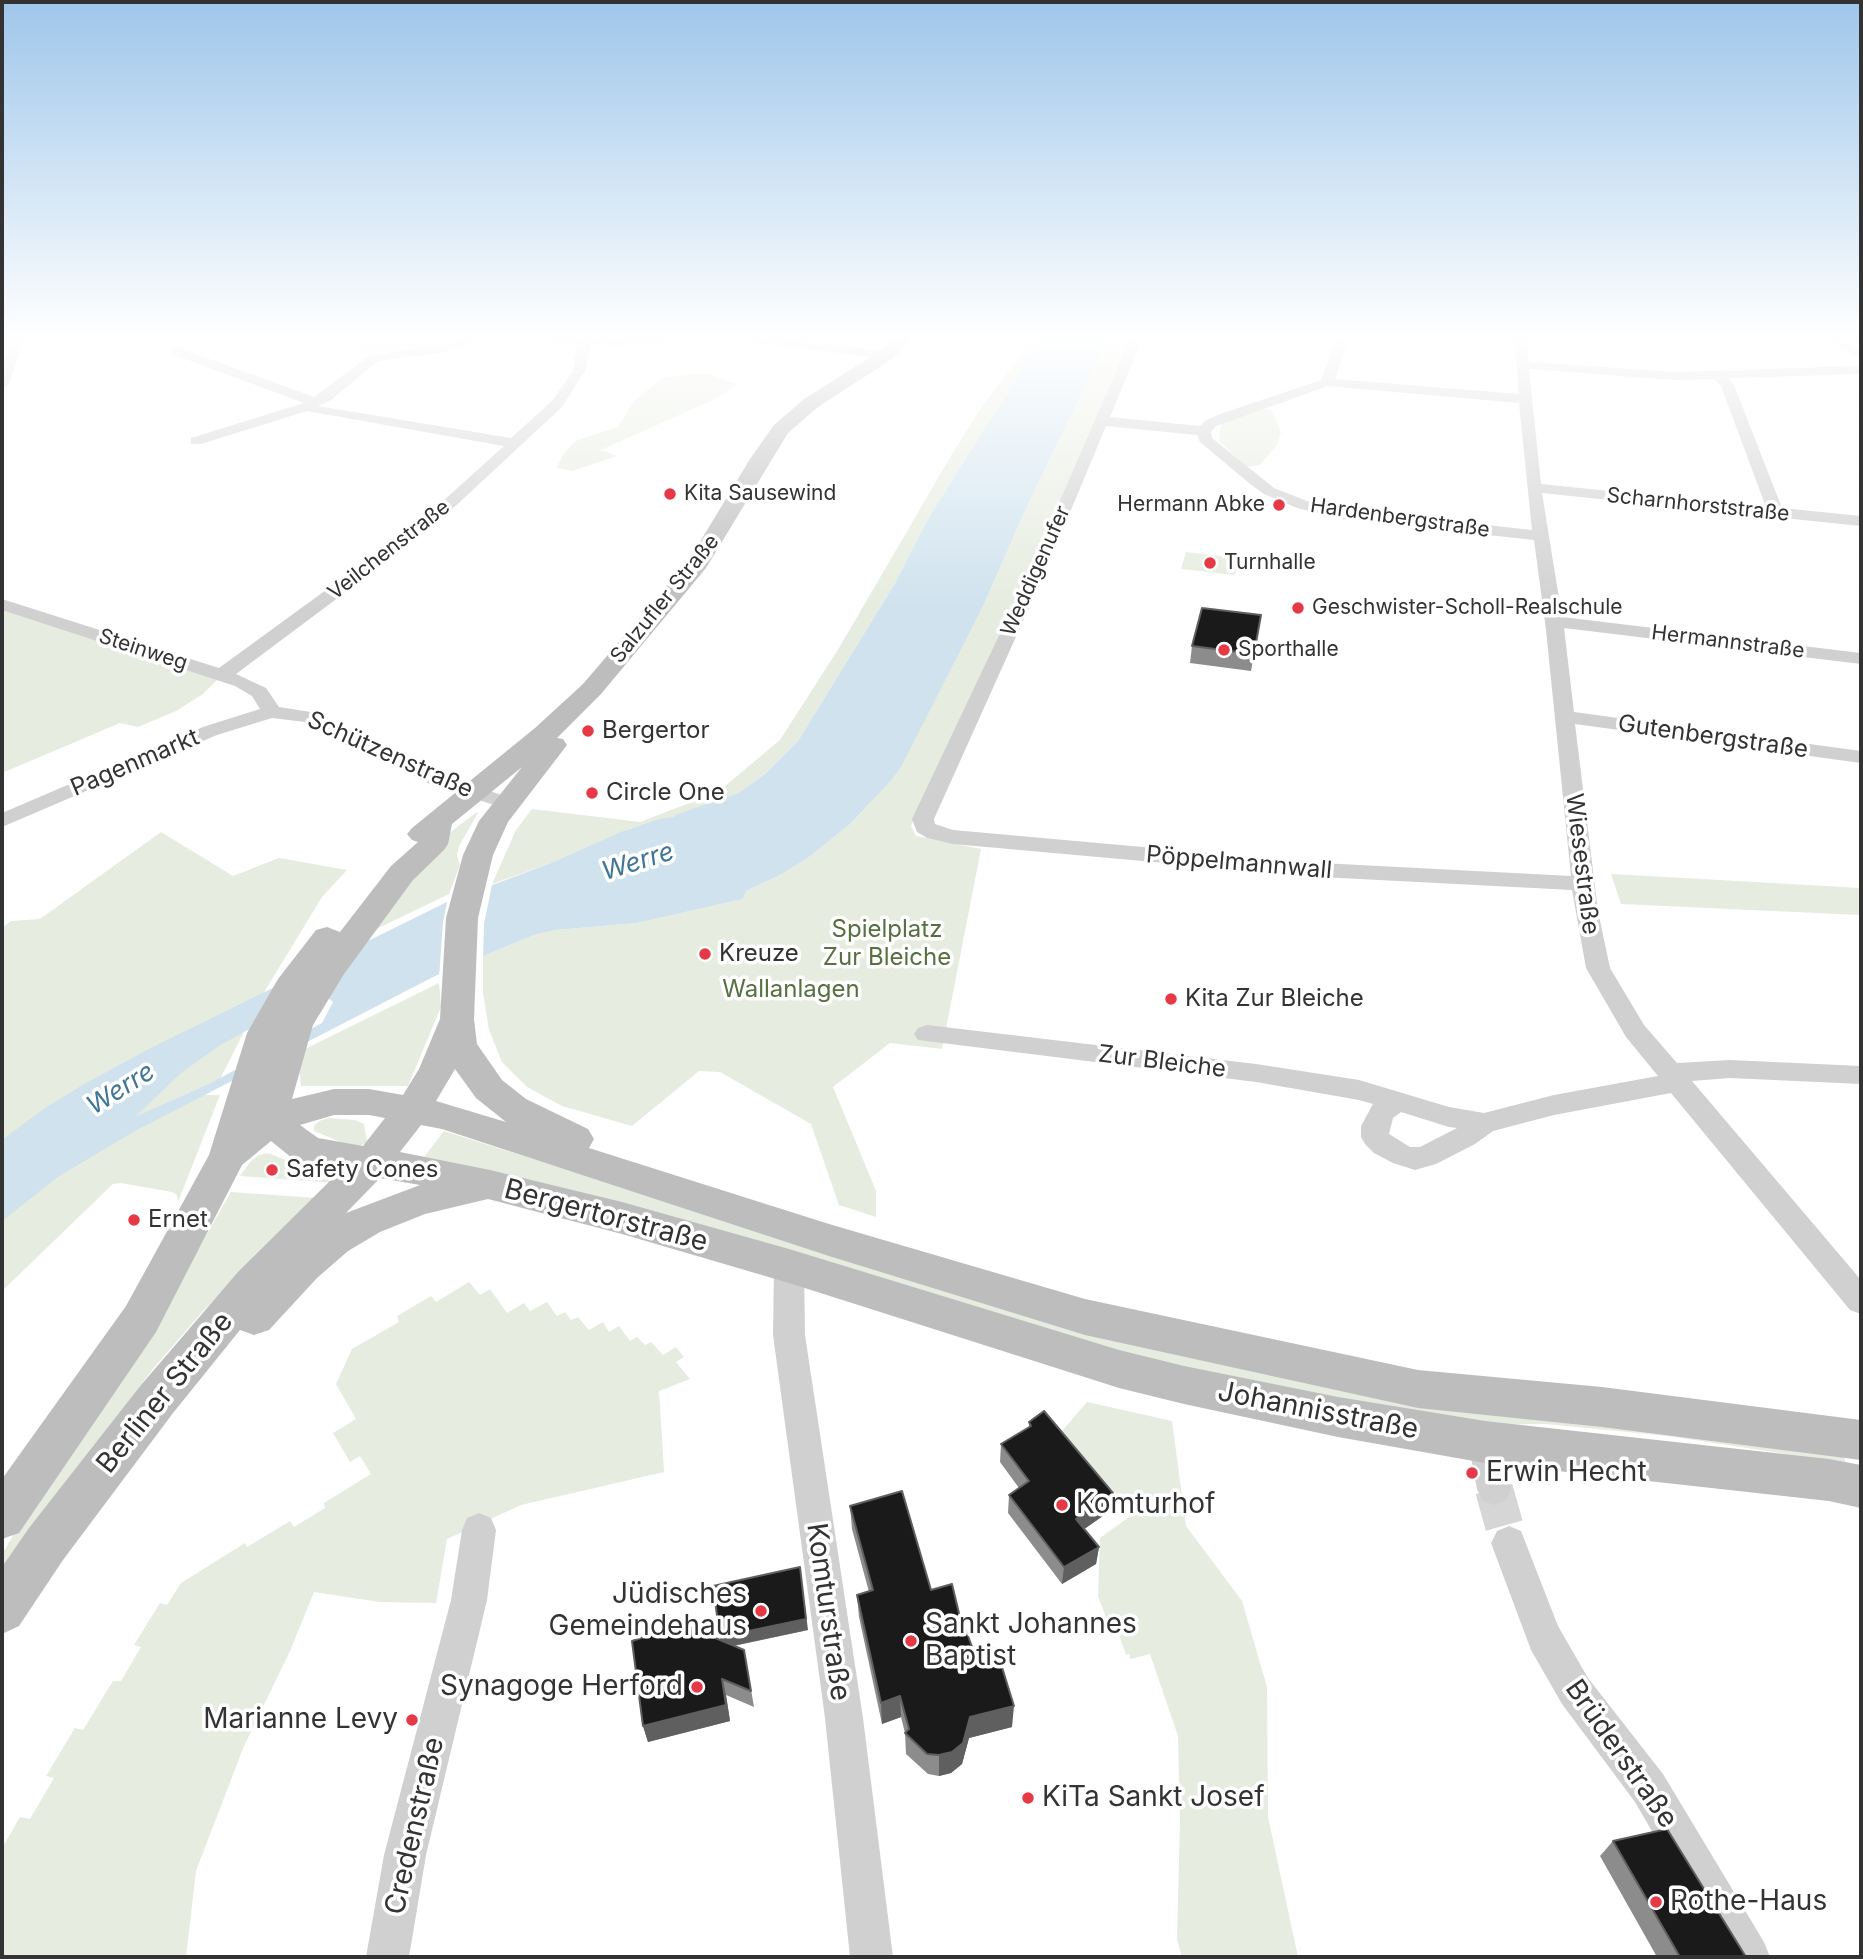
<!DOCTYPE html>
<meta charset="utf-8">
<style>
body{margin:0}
#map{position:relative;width:1863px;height:1959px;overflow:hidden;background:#fff;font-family:Inter,sans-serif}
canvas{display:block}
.frame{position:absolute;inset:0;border:4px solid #333;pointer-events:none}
</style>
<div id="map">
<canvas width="1863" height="1959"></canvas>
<div class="frame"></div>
</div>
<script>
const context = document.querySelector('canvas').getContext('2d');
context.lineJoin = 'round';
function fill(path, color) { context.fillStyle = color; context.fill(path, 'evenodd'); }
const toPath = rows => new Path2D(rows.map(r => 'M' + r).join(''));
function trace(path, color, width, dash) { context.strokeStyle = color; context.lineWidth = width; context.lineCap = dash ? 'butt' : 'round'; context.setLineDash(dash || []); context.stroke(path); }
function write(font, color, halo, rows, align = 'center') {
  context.font = font + ' Inter,sans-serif'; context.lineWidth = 7; context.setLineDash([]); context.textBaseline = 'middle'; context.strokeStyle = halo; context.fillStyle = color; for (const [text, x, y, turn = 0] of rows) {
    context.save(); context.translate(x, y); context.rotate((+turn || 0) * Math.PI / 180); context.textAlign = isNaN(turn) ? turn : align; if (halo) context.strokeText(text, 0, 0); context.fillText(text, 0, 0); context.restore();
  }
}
fill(toPath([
 [337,337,468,337,448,345,379,353,352,346],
 [802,337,895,337,881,348],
 [1031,337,1042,337,928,519,894,585,798,741,764,775,740,793,676,815,676,817,632,828,551,863,492,884,516,830,532,809,640,822,718,792,780,740,839,648,952,454,983,405,1022,354],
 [1109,337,1132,337,1100,417,911,826,916,836,981,849,942,1049,890,1043,833,1087,876,1191,876,1217,839,1205,811,1124,720,1072,699,1071,632,1126,562,1106,527,1087,502,1062,489,1030,483,993,483,956,534,935,556,930,637,923,743,899,746,891,782,874,809,857,849,825,889,783,984,604,1028,504],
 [695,374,711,375,737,384,717,398,601,450,617,456,572,471,557,468,562,456,575,441,618,427,634,401,663,378],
 [1271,409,1281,432,1277,445,1260,465,1247,467,1219,441,1221,426,1223,423,1259,410],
 [1186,552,1239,558,1235,575,1181,569],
 [2,608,217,680,203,694,176,711,138,727,120,723,2,773],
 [477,812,478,813,459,846,457,855,460,865,449,894,366,934,414,873,452,831],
 [161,832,233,876,279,858,347,870,322,897,263,994,220,1079,206,1095,220,1095,178,1202,177,1195,172,1192,121,1183,113,1184,2,1291,2,928,11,921,40,919],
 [1611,874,1861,888,1861,915,1621,904],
 [439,983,441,1007,408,1086,301,1086,299,1068,305,1049],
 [329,1118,355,1120,364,1124,367,1142,360,1146,343,1143,314,1131,314,1126,319,1121],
 [444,1131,1058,1324,1842,1451,1846,1463,1668,1436,1546,1424,1473,1425,1174,1369,424,1157],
 [268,1153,305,1168,339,1174,336,1183,240,1176,250,1162,259,1155],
 [231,1192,316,1198,203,1311,152,1370,82,1464,2,1582,2,1554,27,1512,158,1319],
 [469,1282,480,1295,490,1289,507,1313,524,1303,530,1311,547,1302,557,1316,565,1312,571,1320,578,1317,589,1330,603,1322,609,1332,619,1326,630,1341,637,1337,645,1345,651,1342,663,1355,676,1347,684,1357,676,1362,690,1379,659,1391,664,1472,521,1505,447,1539,436,1603,380,1602,314,1592,290,1651,244,1746,196,1871,186,1957,2,1957,2,1848,20,1817,30,1819,54,1778,46,1776,75,1728,83,1730,113,1681,121,1681,141,1647,134,1645,160,1603,167,1605,181,1583,245,1543,247,1547,290,1521,294,1527,325,1508,324,1503,371,1474,360,1456,350,1462,333,1433,356,1419,336,1384,352,1349,399,1322,397,1316,431,1296,436,1302],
 [1087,1402,1172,1421,1186,1526,1242,1601,1267,1687,1268,1817,1298,1957,1182,1957,1177,1940,1180,1820,1178,1736,1150,1654,1130,1659,1129,1654,1126,1655,1117,1629,1111,1630,1098,1596,1100,1538,1133,1514,1062,1431]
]), '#e6ecdf');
fill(toPath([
 [1042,337,1109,337,1028,504,984,604,901,767,889,783,849,825,809,857,782,874,746,891,743,899,637,923,556,930,534,935,435,976,135,1131,59,1176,2,1221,2,1140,45,1108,86,1083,147,1050,447,902,551,863,621,832,659,819,675,817,675,815,739,793,764,775,798,741,894,585,928,519],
 [323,994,333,1002,322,1023,209,1084,135,1117,181,1073,219,1046,300,1001]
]), '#cfe2ee');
fill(toPath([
 [493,880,484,924,483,960,439,978,443,922,448,898]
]), '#fff');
trace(toPath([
 [513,337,531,339],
 [716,338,736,339],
 [604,345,634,344]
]), '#cfe2ee', 4.5);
trace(toPath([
 [1494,1489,1509,1543]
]), '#d6d6d6', 38, [38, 19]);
fill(toPath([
 [12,337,24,337,9,384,2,388,2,366,12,337],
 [465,337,483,337,445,352,378,361,331,400,318,406,511,438,552,401,573,371,577,344,532,341,526,337,605,339,706,337,700,341,590,345,585,371,562,407,434,526,236,674,266,688,279,707,317,713,444,776,514,799,518,803,514,807,500,807,430,784,305,722,272,718,217,735,2,827,2,813,203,727,260,709,252,696,235,686,2,610,2,599,219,668,422,520,504,446,307,411,201,444,191,444,191,438,304,403,172,354,172,348,180,348,314,397,370,355,443,345,465,337],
 [735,337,770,337,886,351,892,355,886,359,741,341,735,337],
 [1131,337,1143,337,1110,417,1200,426,1206,420,1223,413,1321,380,1337,337,1349,337,1335,379,1519,394,1514,337,1526,337,1529,362,1675,372,1861,366,1861,374,1728,378,1734,385,1782,508,1861,516,1861,526,1542,493,1562,617,1861,653,1861,664,1564,628,1574,712,1861,751,1861,763,1575,724,1598,911,1610,968,1644,1025,1677,1063,1730,1060,1861,1066,1861,1084,1730,1078,1692,1081,1861,1280,1861,1314,1850,1310,1671,1093,1554,1115,1493,1131,1475,1144,1436,1164,1415,1170,1393,1163,1374,1153,1365,1144,1361,1137,1361,1126,1373,1104,1359,1100,1256,1082,918,1040,914,1034,918,1028,927,1025,1256,1064,1359,1080,1449,1107,1484,1113,1554,1095,1658,1076,1626,1037,1586,968,1572,890,1321,877,953,844,927,838,917,832,912,819,1030,570,1131,337],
 [1529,369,1675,380,1714,379,1721,386,1766,507,1541,484,1529,369],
 [1328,386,1519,403,1532,530,1341,509,1307,501,1274,488,1212,438,1211,432,1216,426,1328,386],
 [1106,426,1197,435,1200,442,1249,483,1264,494,1297,508,1341,519,1534,540,1546,630,1571,876,1321,863,953,830,935,824,934,819,1046,570,1106,426],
 [1401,1112,1449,1127,1457,1128,1420,1147,1410,1147,1389,1134,1393,1118,1401,1112],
 [1822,337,1837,337,1861,351,1861,360,1822,337],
 [789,1254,800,1257,804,1266,805,1335,863,1718,893,1957,850,1957,825,1718,773,1335,774,1266,778,1257,789,1254],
 [1485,1427,1497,1431,1502,1442,1511,1489,1506,1500,1494,1505,1482,1500,1477,1489,1468,1442,1473,1431,1485,1427],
 [479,1513,491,1518,496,1530,487,1600,426,1855,409,1957,366,1957,384,1855,451,1600,462,1530,467,1518,479,1513],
 [1509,1526,1521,1531,1558,1626,1588,1678,1663,1774,1764,1942,1770,1957,1725,1957,1635,1802,1562,1704,1531,1650,1491,1543,1497,1531,1509,1526]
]), '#d0d0d0');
fill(toPath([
 [895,337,913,337,892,359,818,407,788,433,706,568,601,694,557,738,563,739,567,745,508,822,493,855,478,918,474,1019,477,1044,502,1080,526,1099,588,1129,594,1139,589,1148,829,1224,1085,1299,1418,1370,1602,1387,1861,1420,1861,1460,1602,1427,1418,1408,1085,1335,829,1256,442,1129,421,1125,400,1152,490,1170,622,1202,789,1249,1119,1350,1184,1366,1338,1397,1485,1421,1829,1459,1861,1465,1861,1508,1829,1501,1485,1463,1338,1437,1184,1404,1119,1388,789,1283,622,1234,488,1199,425,1214,380,1232,348,1251,317,1278,269,1330,254,1335,240,1330,173,1413,63,1560,19,1626,2,1634,2,1567,29,1528,141,1385,238,1272,339,1172,292,1158,271,1141,242,1165,156,1332,19,1533,2,1539,2,1479,126,1306,209,1155,247,1033,278,979,316,930,327,927,340,932,391,866,418,842,412,840,407,834,412,828,535,728,583,684,689,560,750,459,774,425,804,399,880,351,895,337],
 [522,767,479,821,463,855,446,918,440,1019,419,1069,403,1095,369,1089,334,1089,292,1099,313,1025,344,974,413,880,444,850,448,844,452,824,522,767],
 [455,1069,476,1098,506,1122,436,1101,455,1069],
 [334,1115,369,1115,385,1118,363,1146,318,1138,300,1125,334,1115],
 [380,1178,420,1185,346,1213,380,1178]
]), '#bdbdbd');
fill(toPath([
 [1261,615,1251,671,1190,663,1192,646],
 [1029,1422,1110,1511,1084,1529,1099,1547,1096,1564,1062,1584,1008,1513,1009,1495,1019,1488,1000,1462,1001,1444,1029,1427],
 [850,1506,931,1590,962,1626,975,1655,1012,1727,969,1738,962,1764,951,1773,939,1776,928,1774,906,1754,905,1733,901,1717,882,1724,859,1617,857,1595,869,1592,852,1529],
 [808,1630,734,1646,747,1666,754,1707,726,1695,730,1721,648,1742,643,1726,721,1640],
 [1613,1841,1746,1957,1657,1957,1600,1856]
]), '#8c8c8c');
fill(toPath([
 [1113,1493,1110,1511,1073,1537,1076,1519],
 [1099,1547,1096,1564,1062,1584,1064,1567],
 [800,1567,808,1630,722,1648,720,1637],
 [722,1679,726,1695,730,1721,648,1742,643,1726],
 [900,1696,901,1717,882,1724,881,1703],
 [1014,1706,1012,1727,969,1738,962,1764,951,1773,939,1776,939,1755,970,1717]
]), '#5f5f5f');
const building = toPath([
 [1202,608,1261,615,1254,654,1192,646,1202,608],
 [1044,1411,1113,1493,1076,1519,1099,1547,1064,1567,1009,1495,1029,1481,1001,1444,1031,1426,1029,1422,1044,1411],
 [902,1491,931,1590,952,1584,962,1626,964,1625,975,1655,996,1648,1014,1706,970,1717,963,1743,952,1752,939,1755,927,1754,905,1733,909,1729,900,1696,881,1703,857,1595,873,1590,850,1506,902,1491],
 [800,1567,806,1619,720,1637,713,1586,800,1567],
 [682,1624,744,1650,751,1691,722,1679,726,1705,643,1726,632,1641,682,1624],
 [1667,1829,1746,1957,1680,1957,1613,1841,1667,1829]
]);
fill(building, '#1a1a1a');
trace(building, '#5f5f5f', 2);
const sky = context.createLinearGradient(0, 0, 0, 611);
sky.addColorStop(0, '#9ec6ea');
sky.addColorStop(0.55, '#fff');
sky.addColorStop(1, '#ffffff00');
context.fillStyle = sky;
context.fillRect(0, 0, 1863, 611);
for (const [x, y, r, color] of [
 [670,494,7,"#e63946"],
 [1279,505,7,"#e63946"],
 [1210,563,7,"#e63946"],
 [1298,608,7,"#e63946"],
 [1224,650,7,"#e63946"],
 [588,731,7,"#e63946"],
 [592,793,7,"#e63946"],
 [705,954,7,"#e63946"],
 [1171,999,7,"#e63946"],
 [272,1170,7,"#e63946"],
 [134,1220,7,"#e63946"],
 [1472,1473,7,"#e63946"],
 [1062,1505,7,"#e63946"],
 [761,1611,7,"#e63946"],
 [911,1641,7,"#e63946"],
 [697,1687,7,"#e63946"],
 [412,1720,7,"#e63946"],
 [1028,1798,7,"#e63946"],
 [1656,1902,7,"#e63946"]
]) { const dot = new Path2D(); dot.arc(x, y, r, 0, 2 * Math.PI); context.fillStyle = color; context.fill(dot); trace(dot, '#fff', 2.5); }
write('21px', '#333', '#fff', [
 ["Kita Sausewind",684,494],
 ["Hermann Abke",1265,505,"right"],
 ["Turnhalle",1224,563],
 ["Geschwister-Scholl-Realschule",1312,608],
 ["Sporthalle",1238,650]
], 'left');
write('21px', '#333', '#fff', [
 ["Scharnhorststraße",1698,505,6],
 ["Hardenbergstraße",1400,518,8],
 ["Veilchenstraße",389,550,-38],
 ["Weddigenufer",1036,571,-66],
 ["Salzufler Straße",665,599,-51],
 ["Hermannstraße",1728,642,7],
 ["Steinweg",143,650,18]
]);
write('24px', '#333', '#fff', [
 ["Bergertor",602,731],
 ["Circle One",606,793],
 ["Kreuze",719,954],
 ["Kita Zur Bleiche",1185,999],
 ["Safety Cones",286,1170],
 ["Ernet",148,1220]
], 'left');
write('24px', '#333', '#fff', [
 ["Gutenbergstraße",1713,737,8],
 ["Schützenstraße",390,755,24],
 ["Pagenmarkt",135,763,-23],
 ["Pöppelmannwall",1239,863,5],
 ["Wiesestraße",1582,864,83],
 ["Zur Bleiche",1162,1062,7]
]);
write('24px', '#56703f', '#fff', [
 ["Spielplatz",887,930],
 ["Zur Bleiche",887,958],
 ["Wallanlagen",791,990]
]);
write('italic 26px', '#3f7597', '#fff', [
 ["Werre",638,862,-17],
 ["Werre",121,1089,-32]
]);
write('28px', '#333', '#fff', [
 ["Bergertorstraße",606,1216,15],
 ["Berliner Straße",165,1393,-51],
 ["Johannisstraße",1318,1411,11],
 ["Komturstraße",828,1612,82],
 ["Brüderstraße",1621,1754,55],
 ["Credenstraße",415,1826,-77]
]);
write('28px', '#333', '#fff', [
 ["Erwin Hecht",1486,1473],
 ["Komturhof",1076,1505],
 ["Jüdisches",747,1595,"right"],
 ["Gemeindehaus",747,1627,"right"],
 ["Sankt Johannes",925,1625],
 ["Baptist",925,1657],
 ["Synagoge Herford",683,1687,"right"],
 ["Marianne Levy",398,1720,"right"],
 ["KiTa Sankt Josef",1042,1798],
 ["Rothe-Haus",1670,1902]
], 'left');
</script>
